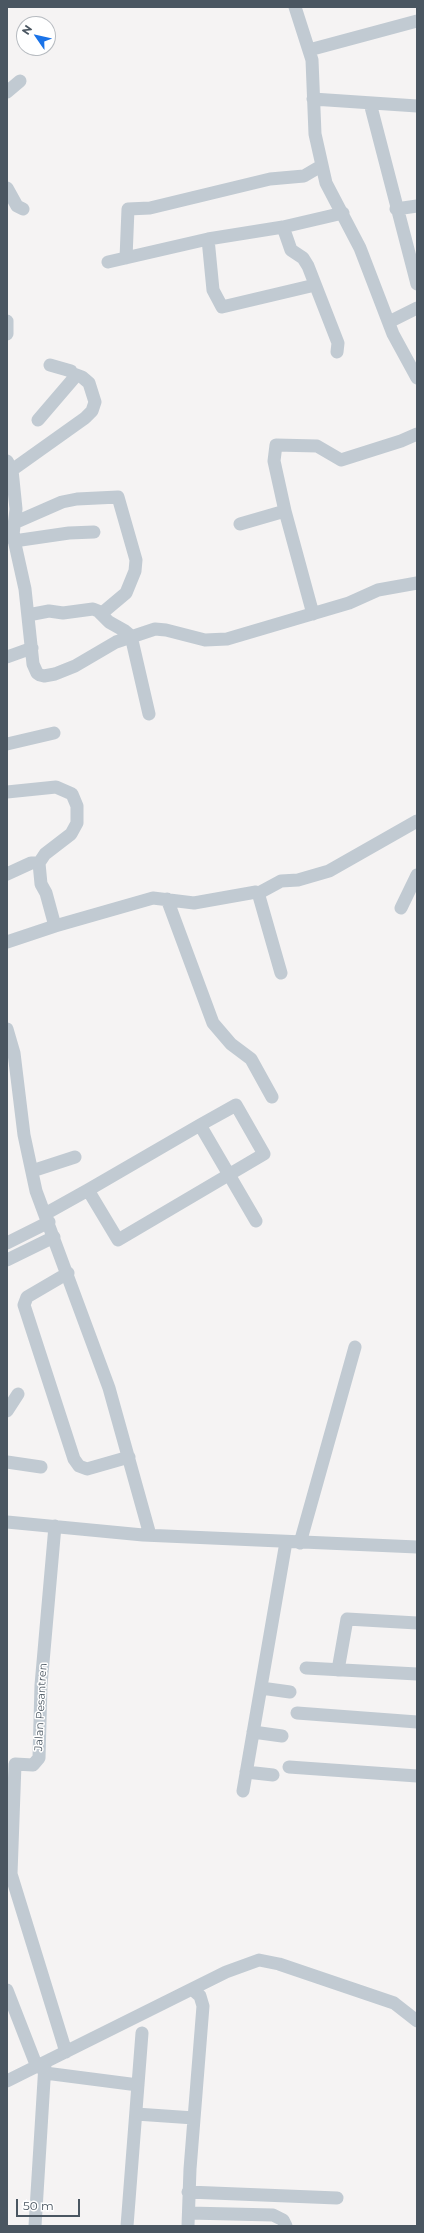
<!DOCTYPE html>
<style>
body{margin:0}
#map{position:relative;width:424px;height:2233px;overflow:hidden;background:#f5f3f3;font-family:Montserrat,sans-serif}
canvas{display:block}
.frame{position:absolute;inset:0;border:8px solid #4a5661;pointer-events:none}
.north{position:absolute;left:16px;top:16px;width:40px;height:40px;box-sizing:border-box;background:#fff;border:1px solid #b7bbc0;border-radius:50%;rotate:304deg;font-size:11px;font-weight:700;line-height:16px;text-align:center;color:#4a5661}
.north::after{content:'';display:block;margin:auto;width:14px;height:18px;background:#1a73e8;clip-path:polygon(50% 0,100% 100%,50% 72%,0 100%)}
.scale{position:absolute;left:16px;top:2199px;width:64px;height:18px;box-sizing:border-box;border:2px solid #4a5661;border-top:0;padding-left:5px;font-size:12px;line-height:14px;white-space:nowrap;color:#4a5661;-webkit-text-stroke:3px #fff;paint-order:stroke}
</style>
<div id="map">
<canvas width="424" height="2233"></canvas>
<div class="frame"></div>
<div class="north">N</div>
<div class="scale">50 m</div>
</div>
<script>
const context = document.querySelector('canvas').getContext('2d');
context.lineJoin = 'round';
const toPath = rows => new Path2D(rows.map(r => 'M' + r).join(''));
function trace(path, color, width, dash) { context.strokeStyle = color; context.lineWidth = width; context.lineCap = dash ? 'butt' : 'round'; context.setLineDash(dash || []); context.stroke(path); }
function write(font, color, halo, rows, align = 'center') {
  context.font = font + ' Montserrat,sans-serif'; context.lineWidth = 3; context.setLineDash([]); context.textBaseline = 'middle'; context.strokeStyle = halo; context.fillStyle = color; for (const [text, x, y, turn = 0] of rows) {
    context.save(); context.translate(x, y); context.rotate((+turn || 0) * Math.PI / 180); context.textAlign = isNaN(turn) ? turn : align; if (halo) context.strokeText(text, 0, 0); context.fillText(text, 0, 0); context.restore();
  }
}
trace(toPath([
 [295,7,312,60,315,134,326,183,360,248,393,334,417,378],
 [309,50,417,21],
 [7,92,20,81],
 [313,99,417,106],
 [370,103,417,284],
 [7,188,17,206,23,209],
 [396,209,417,206],
 [283,227,291,250,303,258,308,266,338,343,337,352],
 [208,239,213,290,222,307,315,285],
 [126,258,128,209,150,208,270,179,304,176,321,166],
 [108,262,208,239,283,227,343,213],
 [7,321,7,334],
 [389,322,417,308],
 [38,420,74,378,71,371,50,365],
 [7,461,12,470,16,509,13,535,25,589,33,664,37,673,40,675,44,676,55,674,75,666,116,642,155,629,166,630,205,640,227,639,349,603,378,590,417,583],
 [12,470,85,418,92,411,95,402,89,383,82,377,74,374],
 [285,511,313,614],
 [14,523,62,502,77,499,118,497,136,560,135,571,126,593,101,614],
 [240,524,285,511,274,461,276,445,317,446,341,460,401,441,417,434],
 [14,541,69,533,94,532],
 [28,615,49,611,63,613,93,609,98,611,109,622,125,631,131,636,149,714],
 [7,657,32,648],
 [7,744,54,733],
 [7,792,56,787,72,794,77,806,77,823,71,834,45,854,39,863,41,884,46,893,55,926],
 [7,874,31,863,39,863],
 [257,894,281,881,298,880,329,871,417,821],
 [167,899,213,1023,231,1044,251,1059,272,1097],
 [401,908,417,875],
 [7,942,55,926,153,898,194,903,256,892,259,896,281,973],
 [7,1029,14,1053,24,1135,36,1191,109,1388,150,1535],
 [200,1125,256,1221],
 [32,1171,75,1157],
 [45,1214,88,1190,200,1125,236,1105,264,1154,118,1240,88,1190],
 [7,1243,49,1222],
 [7,1260,54,1237],
 [68,1273,27,1297,24,1305,74,1459,79,1466,87,1469,129,1457],
 [7,1411,18,1394],
 [7,1462,41,1467],
 [7,1522,143,1535,417,1547],
 [55,1526,41,1685,39,1758,33,1765,15,1764,11,1874,66,2052],
 [300,1543,355,1347],
 [306,1668,417,1674],
 [338,1670,347,1619,417,1623],
 [261,1688,290,1692],
 [297,1713,417,1722],
 [253,1732,282,1736],
 [289,1767,417,1776],
 [246,1772,273,1775],
 [243,1791,286,1542],
 [7,1990,37,2067],
 [45,2073,138,2085],
 [7,2081,226,1972,259,1960,279,1964,394,2003,417,2021],
 [136,2114,194,2118],
 [188,2192,337,2198],
 [189,2213,273,2215,283,2220,286,2226],
 [35,2226,45,2064],
 [127,2226,142,2033],
 [188,2226,190,2169,203,2006,200,1996,192,1989]
]), '#c1cad2', 13);
write('11px', '#4a5661', '#fff', [
 ["Jalan Pesantren",41,1707,-87]
]);
</script>
